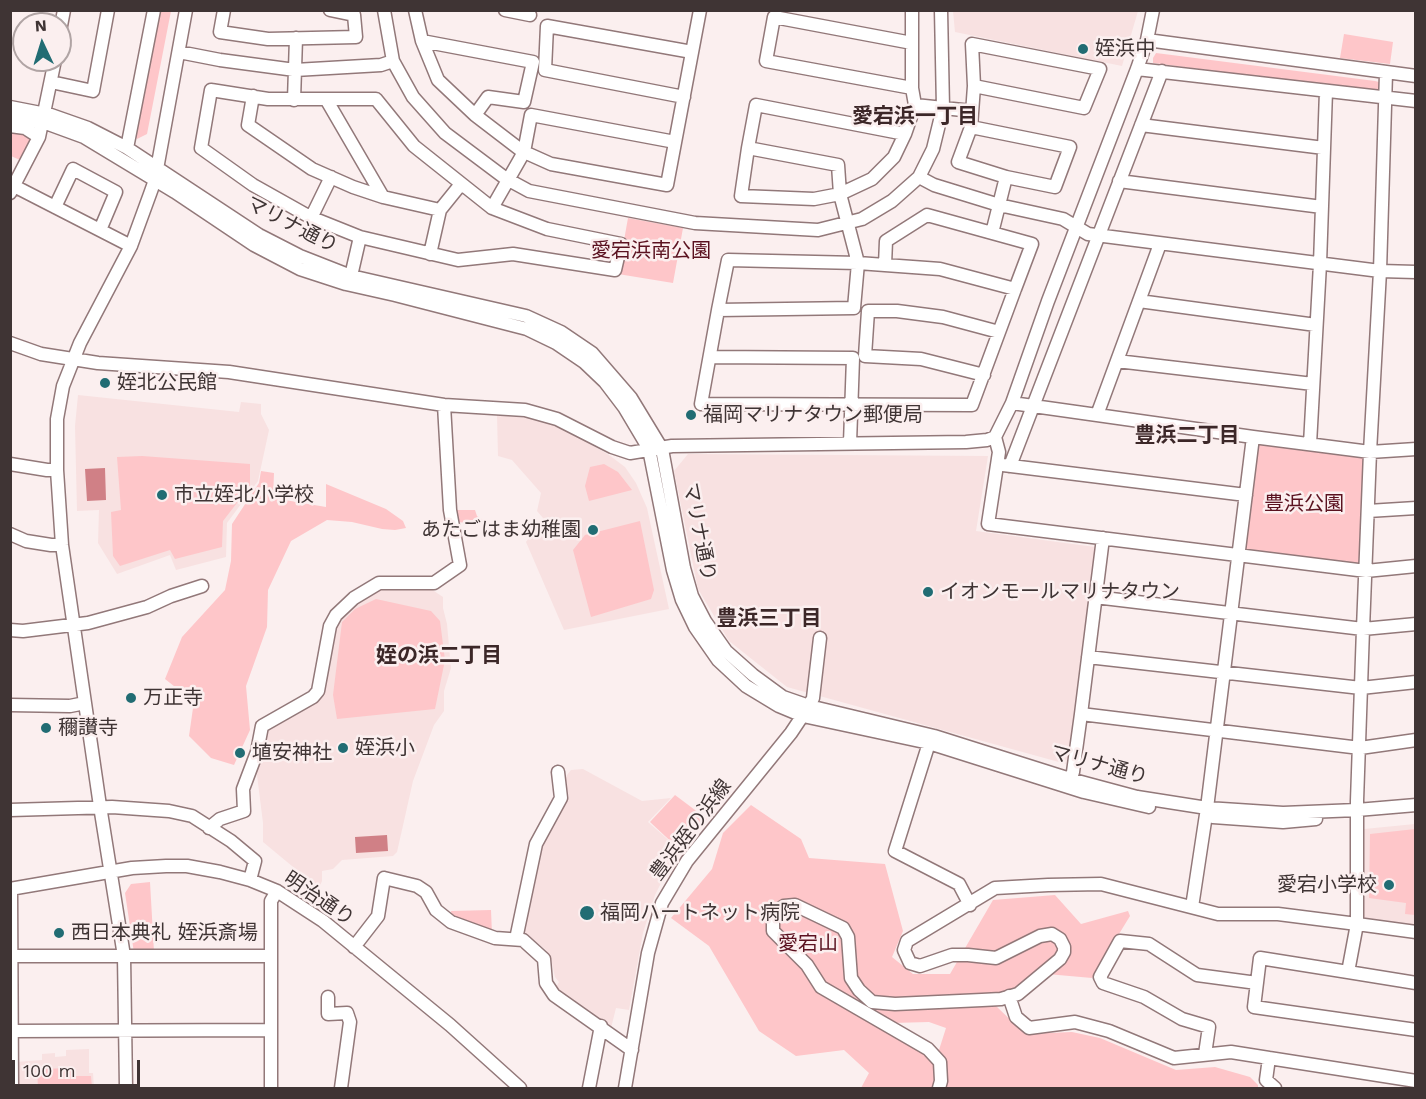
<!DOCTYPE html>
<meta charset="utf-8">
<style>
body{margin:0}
#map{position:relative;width:1426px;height:1099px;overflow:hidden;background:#fbefef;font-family:"Work Sans",sans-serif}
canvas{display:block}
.frame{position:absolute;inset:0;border:12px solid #3f3434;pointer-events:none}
.north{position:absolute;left:12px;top:12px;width:60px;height:60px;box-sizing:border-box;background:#fbefef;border:2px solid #b0a4a4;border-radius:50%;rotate:356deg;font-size:16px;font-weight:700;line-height:24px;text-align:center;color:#3f3434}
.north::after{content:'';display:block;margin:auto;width:21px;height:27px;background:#216c73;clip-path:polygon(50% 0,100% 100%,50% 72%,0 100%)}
.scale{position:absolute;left:12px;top:1060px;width:128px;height:27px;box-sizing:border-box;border:3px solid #3f3434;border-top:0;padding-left:8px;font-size:18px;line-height:21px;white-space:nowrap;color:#3f3434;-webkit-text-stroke:4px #fbefef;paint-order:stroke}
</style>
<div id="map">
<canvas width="1426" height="1099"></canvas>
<div class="frame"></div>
<div class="north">N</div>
<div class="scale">100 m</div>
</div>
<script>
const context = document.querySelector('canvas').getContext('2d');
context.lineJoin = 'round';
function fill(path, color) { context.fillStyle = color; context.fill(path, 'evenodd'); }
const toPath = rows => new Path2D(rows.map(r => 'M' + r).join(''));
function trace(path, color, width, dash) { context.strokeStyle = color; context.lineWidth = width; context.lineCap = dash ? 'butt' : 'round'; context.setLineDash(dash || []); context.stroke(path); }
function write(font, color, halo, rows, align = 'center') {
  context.font = font + ' "Work Sans","Noto Sans JP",sans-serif'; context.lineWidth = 5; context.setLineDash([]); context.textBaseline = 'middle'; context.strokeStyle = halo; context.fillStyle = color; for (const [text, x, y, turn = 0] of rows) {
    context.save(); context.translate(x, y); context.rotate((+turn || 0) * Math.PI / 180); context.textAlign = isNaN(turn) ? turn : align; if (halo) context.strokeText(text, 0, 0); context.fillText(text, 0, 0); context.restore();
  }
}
fill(toPath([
 [953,11,953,10,1138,11,1122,66,955,32],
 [78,395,239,412,241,402,261,404,261,414,269,430,258,481,227,523,226,557,176,570,170,555,117,574,98,543,99,510,77,511,75,426],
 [497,415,539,419,573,434,609,455,625,467,636,483,647,508,669,609,564,630,526,542,543,518,537,511,541,493,512,460,498,456],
 [688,454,988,456,976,531,1095,547,1076,711,1066,764,787,687,729,641,698,589,674,471],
 [381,588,431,589,443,597,443,608,447,624,451,668,444,691,444,711,434,725,413,781,397,852,393,856,342,860,333,869,322,871,322,881,316,895,300,886,304,876,263,842,263,823,256,767,265,728,316,699,334,624,362,596],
 [583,769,642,801,671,798,648,822,681,851,666,873,655,895,643,933,629,1010,616,1008,611,1028,555,989,559,982,555,977,551,959,545,949,521,930,545,839,569,797,565,780,567,775,571,770],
 [1415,824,1415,926,1364,920,1361,915,1364,829],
 [89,1049,89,1073,93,1073,94,1088,16,1088,16,1062,42,1060,42,1054,55,1053,55,1057,66,1056,66,1050]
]), '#f8e1e1');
fill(toPath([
 [157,11,171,11,147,134,137,139,134,134],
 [1344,34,1393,42,1390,64,1340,58],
 [1156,53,1375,81,1379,82,1382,88,1380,92,1153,63,1153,58],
 [10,128,31,137,20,160,11,156],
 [628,218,683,228,673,283,618,274],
 [1260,443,1361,456,1365,460,1361,565,1244,554,1256,446],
 [142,456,250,464,250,486,223,521,222,547,175,559,170,550,120,566,113,556,111,512,121,510,117,457],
 [604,464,618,472,632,490,589,501,585,486,590,467],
 [261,471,274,473,273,498,326,507,326,484,386,509,403,521,406,528,395,530,382,529,352,522,327,520,291,541,268,590,267,627,246,686,250,730,234,765,211,758,189,736,193,708,184,694,165,679,182,637,225,590,231,561,232,524,259,483],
 [453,510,475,510,477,516,489,524,455,522],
 [640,521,654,590,651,599,591,617,573,550,585,535],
 [376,599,431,611,440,621,445,660,435,709,337,719,333,695,342,622,355,609],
 [675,795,707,819,680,850,650,822],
 [751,805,801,839,809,858,885,864,903,931,892,957,913,974,950,974,993,900,1055,895,1081,924,1128,911,1130,916,1092,978,1047,974,996,1006,1025,1034,1072,1032,1100,1038,1176,1070,1215,1067,1250,1077,1258,1085,1258,1088,861,1088,869,1073,844,1050,796,1056,759,1031,709,946,671,918,712,869,723,833],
 [929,1022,946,1028,939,1050,892,1023],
 [1415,829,1416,829,1415,915,1405,914,1406,903,1369,898,1370,834],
 [150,882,154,952,134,953,125,893,131,884],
 [491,910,492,934,452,920,451,911],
 [73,1068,73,1076,91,1076,92,1088,38,1088,37,1069]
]), '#fec6c9');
fill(toPath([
 [105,468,106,500,87,501,85,469],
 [387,835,388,851,356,853,355,837]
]), '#d08086');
const minor = toPath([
 [224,10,220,32,268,39,356,37,354,15,330,10],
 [384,10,393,61,413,97,445,133,505,178,529,191,695,223,818,230,862,219,892,201,919,177,933,149,943,108,941,10],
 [415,10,422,41,438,80,475,115,522,151,551,164,667,185,700,10],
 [505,10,530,15],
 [60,31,64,10],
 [1147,40,1416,76],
 [422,41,533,62,524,102,488,97,475,115],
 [912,43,912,88],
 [179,52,220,60,295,70,381,65,393,61],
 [1137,69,1416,101],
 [1386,73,1380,271,1370,452,1363,629,1357,801,1357,924,1416,932],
 [51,82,93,91,108,10],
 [974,86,1084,108,1100,69,972,44,974,86,971,127,1070,147,1055,187,1006,177,992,233],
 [211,90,268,99,376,99,414,146,492,208,547,229,621,244,615,270,513,254,458,260,360,237,310,217,253,185,201,148,211,90],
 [253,96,248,125,312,169,353,187,383,197,440,210,461,184],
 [684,97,545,70,547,26,692,52],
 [326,99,383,197],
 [294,100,296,38],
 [915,105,972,111],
 [10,107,51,115,88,128,127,148,259,235,300,256,351,276,526,316,561,332,592,353,631,398,662,449,684,568,692,596,705,621,726,651,753,675,783,697,809,706,934,736,1070,779,1137,797,1207,808,1283,813,1357,810,1416,805],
 [10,116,43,122,84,137,175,192,254,245,300,269,346,284,395,295,527,329,556,343,584,362,605,382,624,407,649,449,673,570,682,600,695,627,718,660,746,686,779,706,803,716,929,743,1084,792,1149,807],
 [1141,125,1324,148],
 [10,126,25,128,39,137],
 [971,127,958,162,1006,177],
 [127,148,154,10],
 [748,148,741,196,814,199,840,194,872,179,894,157,905,134],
 [919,177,934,185,999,205,1063,219,1088,234,1380,271,1416,272],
 [1119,181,1322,207],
 [14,186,131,246],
 [10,193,39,137,55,60],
 [55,207,73,169,116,192,100,230],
 [492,208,524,152,531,115,675,142],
 [311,218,331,177],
 [430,254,440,210],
 [885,265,886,241,927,215,1032,244,1015,289,940,269,885,265,858,263,728,260,718,310,854,308,858,263,840,194,838,165,748,148,756,105,905,134,915,105,912,88,766,61,774,17,912,43,912,10],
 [348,282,351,276,360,237],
 [1139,301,1316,325],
 [718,310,701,404,972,405,1015,289],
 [10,343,41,354,98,363,229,372,444,405,525,410,557,419,612,447,630,453,672,446,966,442,987,440,995,437,1012,403,1048,301,1137,69,1147,40,1153,10],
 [710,357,853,358,850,443],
 [1117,361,1313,384],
 [984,375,921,359,865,356,868,311,897,311,943,317,999,332],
 [1012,403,1253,437,1370,452,1416,449],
 [1097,415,1160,244],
 [995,437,999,452,988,524,1366,571,1416,566],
 [1310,444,1320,264,1326,91],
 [10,464,47,470,57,470],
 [1003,465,1246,495],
 [1010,466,1162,71],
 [1368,511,1416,508],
 [10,534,26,541,51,545,62,545],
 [1095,597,1363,629,1416,624],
 [10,630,23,631,88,623,147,607,171,596,202,586],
 [1088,657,1361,688,1416,682],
 [10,705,70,706,85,703],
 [1081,714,1360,748,1416,740],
 [929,743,895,851,959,884,970,905],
 [1068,786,1073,772,1081,714,1103,538],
 [10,810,112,807,169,811,192,816,231,841,255,861,250,880],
 [1213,817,1283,822,1316,819],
 [209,828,220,819,244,811,243,789,257,752,262,726,313,697,318,691,330,626,336,615,354,598,379,583,434,583,460,565,450,510,444,405],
 [10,889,132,868,166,866,187,866,220,872,250,880,277,891,323,921,450,1025,520,1088],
 [11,889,12,1088],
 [1192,907,1207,808,1253,437],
 [516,939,536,844,561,798,558,772],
 [354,947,378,916,384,878,417,886,426,892,436,910,451,922,495,938,523,940,544,959,546,983,554,995,632,1050],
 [12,956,270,956],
 [1348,972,1260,958,1254,1007,1416,1030],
 [1009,996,1016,1017,1029,1028,1075,1022,1109,1031,1174,1058,1231,1052,1269,1058],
 [328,997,328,1014,347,1013,350,1022,341,1088],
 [12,1031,270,1030],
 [1205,1054,1209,1027,1182,1019,1144,997,1103,983,1100,977,1120,941,1149,944,1197,975,1257,983],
 [126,1088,124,956,100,806,62,545,57,470,57,419,63,386,80,343,131,246,150,194,155,180,186,10],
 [271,1088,271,901,277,891],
 [589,1088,601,1026],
 [625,1088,648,953,662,903,687,861,791,733,809,706,813,698,820,638],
 [939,1088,941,1081,940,1062,928,1049,821,987,807,965,773,931,773,921,776,911,784,906,795,905,843,928,848,937,851,978,859,990,872,1002,895,1004,982,1000,1001,999,1018,994,1060,959,1064,952,1064,947,1060,939,1052,934,1040,936,996,958,968,955,952,955,920,966,910,963,904,950,907,941,995,888,1048,885,1101,884,1218,914,1278,914,1357,924,1348,972,1416,983],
 [1275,1088,1266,1080,1269,1058,1416,1081]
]);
trace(minor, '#927879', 15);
trace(minor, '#fff', 12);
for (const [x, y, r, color] of [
 [1083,49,6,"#216c73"],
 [105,383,6,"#216c73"],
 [691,415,6,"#216c73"],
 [162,495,6,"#216c73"],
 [593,530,6,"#216c73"],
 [928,592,6,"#216c73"],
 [131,698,6,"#216c73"],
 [46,728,6,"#216c73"],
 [343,748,6,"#216c73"],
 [240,753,6,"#216c73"],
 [1389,885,6,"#216c73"],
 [587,913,8,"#216c73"],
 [59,933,6,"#216c73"]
]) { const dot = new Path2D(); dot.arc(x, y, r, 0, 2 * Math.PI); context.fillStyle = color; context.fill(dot); trace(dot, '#fbefef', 2); }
write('20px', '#3f3434', '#fbefef', [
 ["姪浜中",1095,49],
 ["姪北公民館",117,383],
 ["福岡マリナタウン郵便局",703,415],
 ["市立姪北小学校",174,495],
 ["あたごはま幼稚園",581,530,"right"],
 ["イオンモールマリナタウン",940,592],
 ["万正寺",143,698],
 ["穪讃寺",58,728],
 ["姪浜小",355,748],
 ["埴安神社",252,753],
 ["愛宕小学校",1377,885,"right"],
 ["福岡ハートネット病院",600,913],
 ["西日本典礼 姪浜斎場",71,933]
], 'left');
write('20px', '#3f3434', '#fbefef', [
 ["マリナ通り",292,225,27],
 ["マリナ通り",699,532,79],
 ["マリナ通り",1099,765,15],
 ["豊浜姪の浜線",691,830,-53],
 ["明治通り",319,899,34]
]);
write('20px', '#5b1220', '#fbefef', [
 ["愛宕浜南公園",651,251],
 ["豊浜公園",1304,504],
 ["愛宕山",808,944]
]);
write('bold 21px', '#3c2728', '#fbefef', [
 ["愛宕浜一丁目",915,117],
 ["豊浜二丁目",1187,436],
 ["豊浜三丁目",769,619],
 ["姪の浜二丁目",439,656]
]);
</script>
